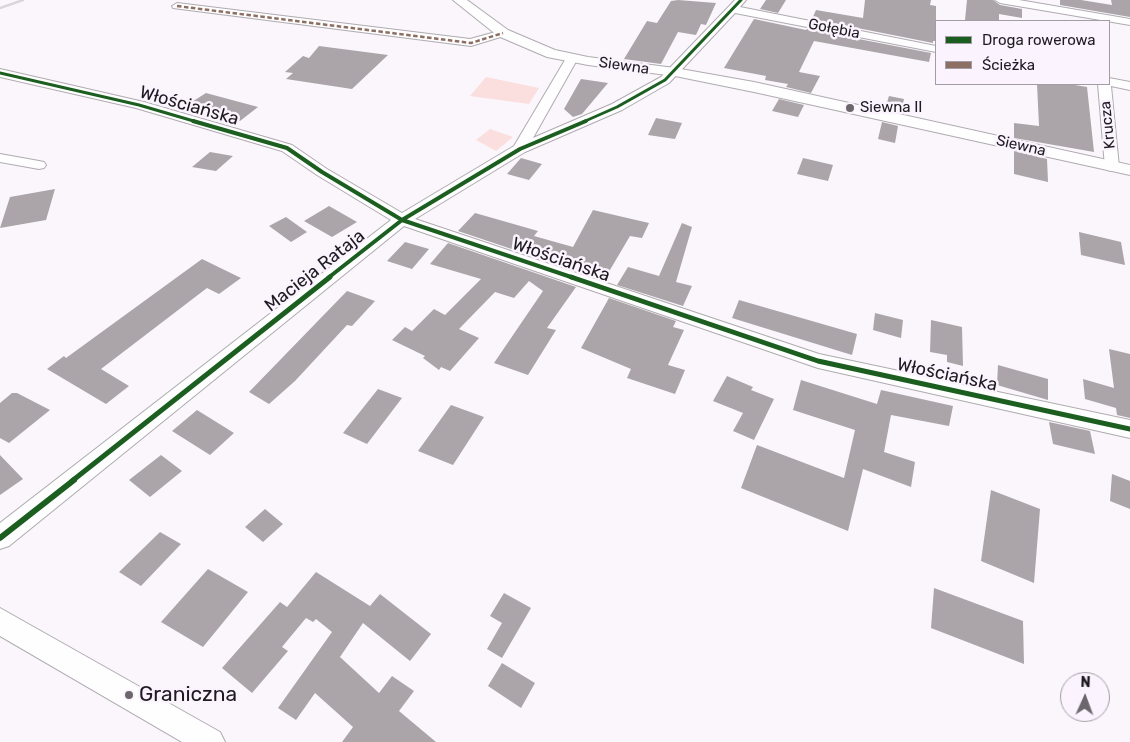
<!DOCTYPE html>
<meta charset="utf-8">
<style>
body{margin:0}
#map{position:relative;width:1130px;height:742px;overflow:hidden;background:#faf6fb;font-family:Rubik,sans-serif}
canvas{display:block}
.legend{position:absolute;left:935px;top:20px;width:175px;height:65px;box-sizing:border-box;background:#fbf3fe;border:1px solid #a39ca5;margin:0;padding:6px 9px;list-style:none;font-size:15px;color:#1e1a20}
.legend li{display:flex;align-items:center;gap:10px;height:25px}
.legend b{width:25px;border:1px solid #a39ca5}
.north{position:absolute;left:1060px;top:672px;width:50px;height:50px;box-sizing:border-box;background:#fbf3fe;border:1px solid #a39ca5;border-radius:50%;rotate:2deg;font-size:14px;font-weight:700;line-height:20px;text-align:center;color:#1e1a20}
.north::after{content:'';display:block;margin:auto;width:18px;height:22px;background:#6b676d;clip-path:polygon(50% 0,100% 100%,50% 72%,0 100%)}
</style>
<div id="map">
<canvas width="1130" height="742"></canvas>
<ul class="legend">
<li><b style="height:6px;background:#1b5e20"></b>Droga rowerowa</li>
<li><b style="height:6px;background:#8d6e63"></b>Ścieżka</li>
</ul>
<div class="north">N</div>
</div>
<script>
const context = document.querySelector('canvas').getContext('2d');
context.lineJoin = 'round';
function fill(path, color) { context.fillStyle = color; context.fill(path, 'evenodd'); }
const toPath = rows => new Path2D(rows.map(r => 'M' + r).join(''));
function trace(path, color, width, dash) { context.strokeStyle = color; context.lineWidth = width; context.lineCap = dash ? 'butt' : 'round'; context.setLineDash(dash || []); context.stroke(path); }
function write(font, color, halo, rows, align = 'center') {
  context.font = font + ' Rubik,sans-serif'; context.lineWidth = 5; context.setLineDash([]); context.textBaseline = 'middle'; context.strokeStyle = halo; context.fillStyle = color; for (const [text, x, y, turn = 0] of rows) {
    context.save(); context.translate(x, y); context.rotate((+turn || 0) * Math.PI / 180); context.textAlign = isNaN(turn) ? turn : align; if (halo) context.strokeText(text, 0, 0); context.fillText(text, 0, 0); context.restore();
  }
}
fill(toPath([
 [486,77,539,88,529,104,470,96],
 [490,129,513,137,496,151,476,140]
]), '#fbdede');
fill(toPath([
 [678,0,716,3,706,25,701,24,696,35,678,32,661,64,624,59,647,21,657,23,671,1],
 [766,0,786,0,778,13,760,9],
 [865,0,931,0,930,5,936,6,936,41,933,41,933,43,812,19,816,10,863,18],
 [967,0,993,0,1000,5,1022,9,1022,18,999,14,999,21,965,20],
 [1060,0,1081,0,1112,5,1111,0,1130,0,1130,17,1060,5],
 [754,19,806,30,807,29,931,53,929,62,814,41,799,72,820,76,811,93,786,87,788,84,765,80,766,76,724,68],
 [319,46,388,55,352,89,286,79,293,73,285,72,303,56,309,58],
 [581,79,608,83,582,114,573,117,564,109],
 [1037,84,1069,84,1087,87,1094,152,1014,138,1014,123,1039,126],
 [206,93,258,107,240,121,191,111,197,108,187,105],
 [889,96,904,99,901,113,885,109],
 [779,99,804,105,798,117,772,111],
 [656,118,682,123,675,139,648,135],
 [882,122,898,126,895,143,878,139],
 [1014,151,1047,159,1048,182,1014,174],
 [210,152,233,156,216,171,192,167],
 [521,158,542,164,529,180,507,174],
 [803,158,833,165,828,181,797,174],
 [55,189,46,220,0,228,10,197],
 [329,206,357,222,332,237,304,221],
 [593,210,649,223,642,238,630,236,607,275,589,270,586,274,458,231,475,213,538,231,534,236,573,247],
 [286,217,307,232,291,242,269,226],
 [682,223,692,227,676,282,692,286,683,306,617,285,628,267,659,276],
 [1079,232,1121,242,1125,265,1081,255],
 [405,242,429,249,412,269,387,261],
 [448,243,576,287,547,328,556,330,528,375,494,363,543,291,529,281,514,298,495,292,459,329,479,338,450,371,441,367,439,370,423,358,425,356,392,340,405,327,412,331,434,309,445,315,481,279,430,264],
 [202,259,241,278,219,294,207,288,101,369,129,386,106,404,47,369,64,356,66,358],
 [347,291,375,301,352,326,347,325,295,381,269,404,249,392],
 [609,298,676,321,673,327,684,330,668,365,685,370,675,394,627,378,631,369,581,348],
 [739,300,857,334,852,355,732,318],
 [875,313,903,320,901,338,873,330],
 [931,320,962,327,963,366,947,362,947,355,930,352],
 [1109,349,1130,354,1130,418,1117,415,1116,408,1085,399,1083,379,1114,388],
 [998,365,1048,379,1048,400,997,385],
 [727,376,753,387,751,390,774,399,754,440,733,431,743,413,713,401],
 [801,380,877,404,881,390,953,406,949,426,891,415,884,452,915,462,911,487,863,469,848,531,741,488,757,445,844,478,855,430,793,410],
 [378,389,402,398,367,444,343,433],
 [12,393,17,393,50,410,9,443,0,438,0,403],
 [451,405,484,417,453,465,418,451],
 [197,410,234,433,210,455,172,431],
 [1049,422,1090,431,1095,454,1053,444],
 [0,455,23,479,0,495],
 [161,455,182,471,150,497,129,480],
 [1112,474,1130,481,1130,509,1110,501],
 [991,490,1040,509,1034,583,981,561],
 [265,509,283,524,263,542,245,527],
 [160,532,181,544,141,586,119,572],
 [208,569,248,592,203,647,161,622],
 [316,572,370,606,380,594,431,634,410,661,363,623,340,657,379,693,392,676,414,691,399,711,436,742,342,742,353,727,315,693,296,720,278,708,332,632,316,619,313,622,306,618,282,647,288,651,252,693,222,668,280,602,287,607],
 [934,588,1023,621,1024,664,931,628],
 [504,593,531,608,502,658,487,649,502,623,490,616],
 [502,663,535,683,521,708,488,686]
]), '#aba5a9');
const minor = toPath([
 [735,0,746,0,740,7,936,46,936,52,735,13,669,83,622,110,525,152,415,219,819,354,1130,420,1130,438,818,368,404,226,9,546,0,549,0,523,391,220,317,175,282,151,136,108,0,77,0,69,144,102,292,145,327,169,402,213,514,146,568,55,576,55,578,58,533,138,612,104,661,77,735,0],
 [995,0,1019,0,1130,19,1130,25,1000,3,995,0],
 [177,3,470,39,503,30,509,33,507,35,471,46,173,8,172,6,177,3],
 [1109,78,1130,82,1130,90,1111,86,1119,167,1117,170,1112,171,1107,170,1105,167,1098,84,1109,84,1109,78],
 [0,154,39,161,44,162,46,165,44,168,39,169,0,162,0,154],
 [0,608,220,732,225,742,182,742,0,636,0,608]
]);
const tertiary = toPath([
 [453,0,467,0,508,30,555,50,588,57,675,68,754,82,1130,165,1130,175,754,92,675,76,588,65,547,57,498,36,453,0]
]);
trace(minor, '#afabb1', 2);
trace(tertiary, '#afabb1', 2);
fill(minor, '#fefefe');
fill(tertiary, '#fefefe');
trace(toPath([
 [0,8,23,0]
]), '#d7d6d8', 2.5);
trace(toPath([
 [177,6,471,43,503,33]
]), '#8d6e63', 2.5, [4.5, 2.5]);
trace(toPath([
 [0,73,139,105,197,122],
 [583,122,617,107,665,80,741,0]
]), '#1b5e20', 3);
trace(toPath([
 [193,121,287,148,322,172,402,220,574,278],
 [328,278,402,220,520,149,586,121]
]), '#1b5e20', 4);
trace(toPath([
 [571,277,818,361,1130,429],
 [72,481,330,277]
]), '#1b5e20', 5);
trace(toPath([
 [0,538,74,480]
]), '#1b5e20', 6);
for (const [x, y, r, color] of [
 [850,108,5,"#6b676d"],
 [129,695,5,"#6b676d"]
]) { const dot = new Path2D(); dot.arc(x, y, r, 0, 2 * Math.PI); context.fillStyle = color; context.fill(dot); trace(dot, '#fbf3fe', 2); }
write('15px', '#1e1a20', '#fbf3fe', [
 ["Gołębia",834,29,11],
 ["Siewna",624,66,8],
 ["Krucza",1108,125,-96],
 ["Siewna",1021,146,13]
]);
write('15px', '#1e1a20', '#fbf3fe', [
 ["Siewna II",860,108]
], 'left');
write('18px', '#1e1a20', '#fbf3fe', [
 ["Włościańska",189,106,16],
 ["Włościańska",561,260,19],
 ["Macieja Rataja",315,271,-38],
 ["Włościańska",947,375,12]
]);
write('21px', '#1e1a20', '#fbf3fe', [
 ["Graniczna",139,695]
], 'left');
</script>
